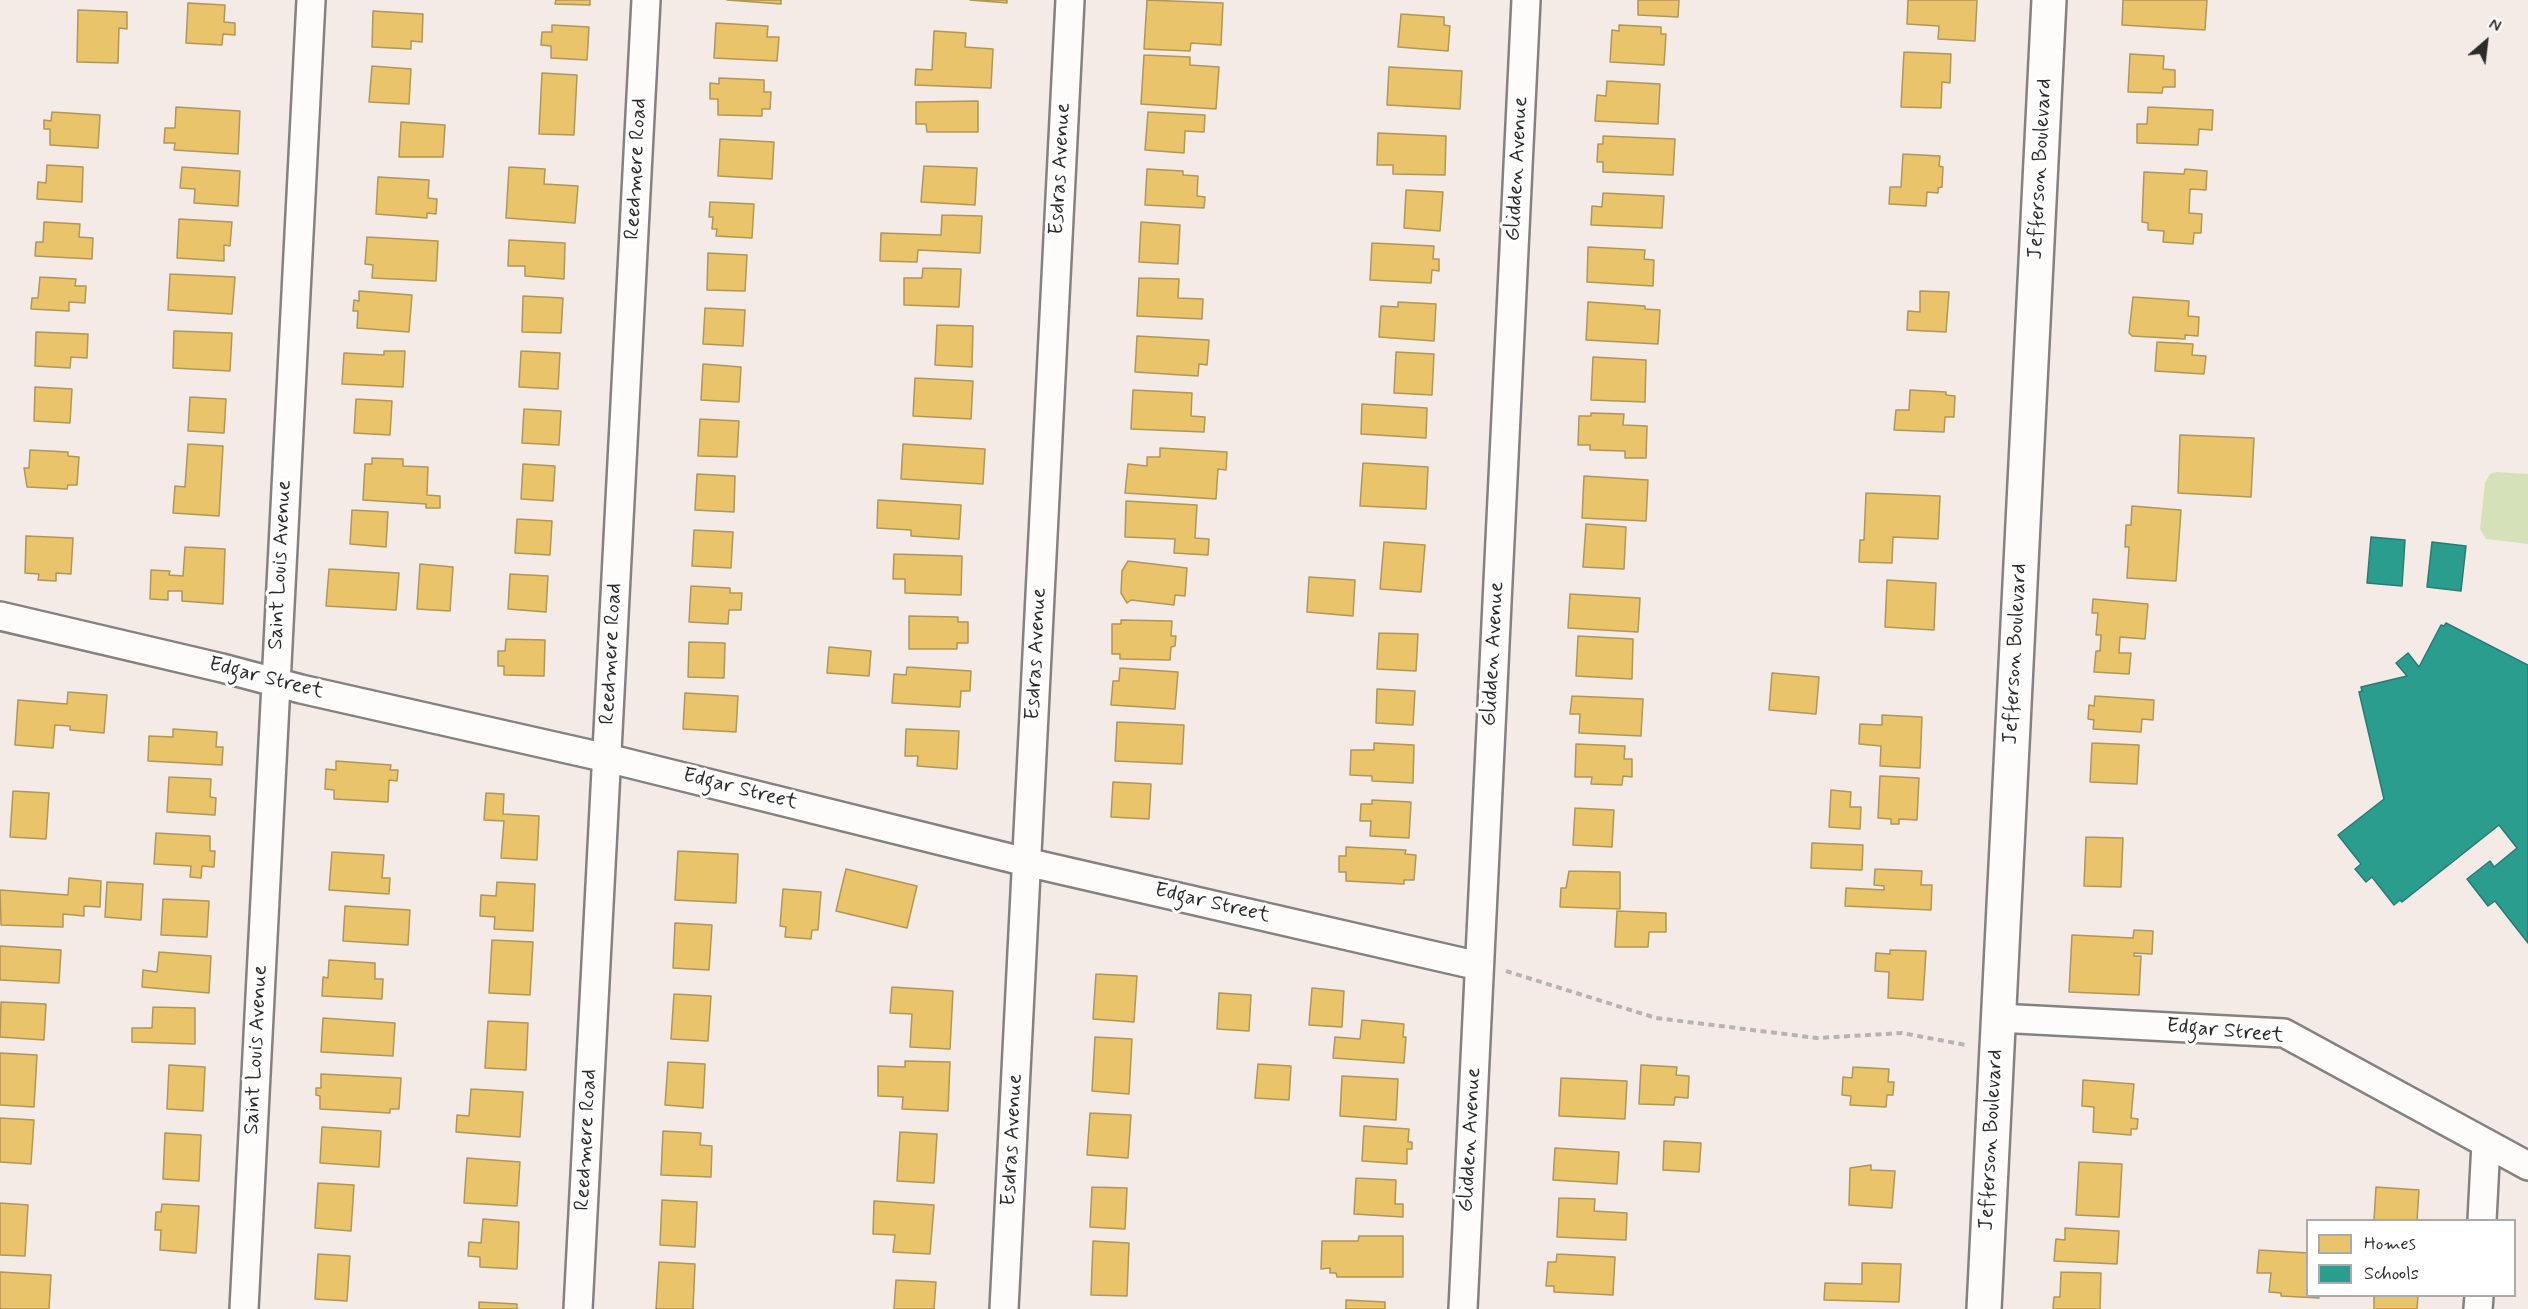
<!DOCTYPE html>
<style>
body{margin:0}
#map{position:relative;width:2528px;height:1309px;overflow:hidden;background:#f4ebe7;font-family:Mynerve,sans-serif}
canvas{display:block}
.legend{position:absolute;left:2306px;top:1219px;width:210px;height:78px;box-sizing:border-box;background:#fff;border:2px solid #aaa;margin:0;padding:8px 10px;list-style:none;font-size:18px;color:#2b2b2b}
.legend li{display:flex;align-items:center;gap:12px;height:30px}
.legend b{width:30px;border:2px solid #aaa}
.north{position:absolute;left:2456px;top:12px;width:60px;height:60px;-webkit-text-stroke:4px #fff;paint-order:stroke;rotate:28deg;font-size:16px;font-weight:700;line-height:24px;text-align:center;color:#2b2b2b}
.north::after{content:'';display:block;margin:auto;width:21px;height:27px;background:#2b2b2b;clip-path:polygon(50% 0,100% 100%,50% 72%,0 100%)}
</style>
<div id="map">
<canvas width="2528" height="1309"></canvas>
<ul class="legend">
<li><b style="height:16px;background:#e9c46a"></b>Homes</li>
<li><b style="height:16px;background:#2a9d8f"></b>Schools</li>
</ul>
<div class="north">N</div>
</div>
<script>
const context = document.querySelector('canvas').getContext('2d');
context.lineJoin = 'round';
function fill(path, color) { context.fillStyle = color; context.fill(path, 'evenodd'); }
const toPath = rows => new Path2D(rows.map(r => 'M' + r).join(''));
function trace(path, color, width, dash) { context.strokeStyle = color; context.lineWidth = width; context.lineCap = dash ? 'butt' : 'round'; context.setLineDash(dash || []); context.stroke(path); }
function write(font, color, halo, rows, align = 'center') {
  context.font = font + ' Mynerve,sans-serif'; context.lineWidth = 6; context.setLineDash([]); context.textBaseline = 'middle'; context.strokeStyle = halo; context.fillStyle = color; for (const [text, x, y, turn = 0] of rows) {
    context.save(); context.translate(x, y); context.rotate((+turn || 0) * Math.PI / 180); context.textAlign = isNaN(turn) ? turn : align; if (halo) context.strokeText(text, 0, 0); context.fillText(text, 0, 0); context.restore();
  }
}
fill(toPath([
 [2496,472,2528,474,2528,544,2486,539,2480,529,2485,483,2490,474]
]), '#d5e2b9');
const homes = toPath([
 [556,0,590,0,590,5,555,4,556,0],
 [727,0,781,0,781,4,727,0],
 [970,0,1007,0,1007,3,970,0],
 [1147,0,1223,3,1221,45,1191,43,1190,51,1144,49,1147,0],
 [1638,0,1679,0,1678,17,1638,15,1638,0],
 [1908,0,1977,0,1975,41,1938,39,1939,26,1907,24,1908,0],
 [2123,0,2207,0,2205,30,2122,25,2123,0],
 [188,3,225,5,224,22,235,23,235,35,223,34,222,45,186,43,188,3],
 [78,10,127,12,127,29,119,28,118,63,77,62,78,10],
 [373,11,423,14,422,42,411,41,411,49,372,47,373,11],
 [1401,14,1444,17,1444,25,1450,26,1448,51,1398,47,1401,14],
 [716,23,768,26,767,37,779,37,777,61,714,58,716,23],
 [552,25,589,27,587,60,551,58,551,46,541,45,542,32,552,32,552,25],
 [1619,25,1661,27,1661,34,1666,34,1664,65,1610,62,1612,30,1619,31,1619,25],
 [934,31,966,33,965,47,993,49,991,88,915,85,916,69,932,70,934,31],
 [1904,52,1951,54,1950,83,1942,82,1941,108,1901,107,1904,52],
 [2130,54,2164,56,2163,69,2175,70,2175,87,2163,87,2162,93,2128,92,2130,54],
 [1144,55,1190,57,1190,65,1219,67,1216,109,1141,104,1144,55],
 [372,66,411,69,409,104,369,102,372,66],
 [1389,67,1462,71,1460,109,1387,105,1389,67],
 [542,73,577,75,574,135,539,134,542,73],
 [719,78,764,80,764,92,771,92,770,109,762,109,762,116,718,115,718,99,710,99,710,83,719,84,719,78],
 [1607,81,1660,84,1658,124,1595,121,1597,95,1606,96,1607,81],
 [978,101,978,132,927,132,926,124,916,124,916,102,978,101],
 [176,107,240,111,238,154,174,150,175,143,164,143,165,128,175,128,176,107],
 [2148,107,2213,110,2212,130,2199,129,2198,145,2137,143,2137,124,2147,124,2148,107],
 [52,112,100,115,98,148,50,145,50,129,44,129,44,120,51,121,52,112],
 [1148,112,1205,115,1204,132,1185,131,1184,153,1145,150,1148,112],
 [401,122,445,125,443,157,399,157,401,122],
 [1378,133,1446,136,1445,175,1393,174,1393,165,1377,165,1378,133],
 [1603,136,1675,139,1673,175,1603,172,1603,162,1597,162,1598,144,1603,144,1603,136],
 [720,139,774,142,772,179,718,176,720,139],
 [1903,154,1940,156,1939,166,1943,167,1942,187,1938,188,1938,193,1927,192,1926,206,1889,204,1890,187,1901,187,1903,154],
 [47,165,83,167,82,202,37,199,38,182,46,183,47,165],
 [924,166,977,168,975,205,921,202,924,166],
 [182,167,240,171,238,206,194,203,195,189,180,188,182,167],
 [509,167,545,169,544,184,578,186,575,223,506,218,509,167],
 [1147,169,1183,171,1183,175,1198,176,1197,196,1205,197,1204,208,1145,205,1147,169],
 [2185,169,2207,171,2206,190,2190,189,2189,213,2202,214,2201,233,2194,233,2193,244,2163,242,2164,231,2148,230,2148,223,2142,222,2144,172,2184,174,2185,169],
 [378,177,429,180,428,198,437,199,436,214,427,213,427,218,376,214,378,177],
 [1406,190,1443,192,1440,231,1404,228,1406,190],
 [1603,193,1664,196,1662,228,1591,225,1592,206,1602,207,1603,193],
 [710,202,754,204,752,238,716,236,717,229,712,229,713,217,709,217,710,202],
 [942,215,982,216,980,253,918,250,917,262,880,261,881,233,941,235,942,215],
 [179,219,232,222,230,246,224,245,224,261,177,258,179,219],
 [44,222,80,224,79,237,93,238,92,259,35,256,36,242,43,242,44,222],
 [1141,222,1180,225,1178,264,1139,262,1141,222],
 [367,237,438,241,436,281,372,278,373,265,365,264,367,237],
 [509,240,565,243,564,279,525,276,525,266,508,266,509,240],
 [1372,243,1434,246,1433,259,1439,259,1439,271,1432,270,1431,283,1370,280,1372,243],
 [1588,247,1645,250,1644,259,1654,260,1653,286,1587,282,1588,247],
 [708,253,747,255,745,291,707,290,708,253],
 [923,268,961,269,959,307,904,305,904,278,922,278,923,268],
 [170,274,235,277,232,314,168,310,170,274],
 [40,277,76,279,75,286,86,286,85,303,69,302,69,311,31,309,32,298,38,298,40,277],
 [1139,278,1179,279,1178,298,1203,299,1202,319,1137,316,1139,278],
 [359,291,412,295,409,332,357,328,358,311,353,311,354,300,359,301,359,291],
 [1920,291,1949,292,1946,332,1907,330,1908,311,1920,312,1920,291],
 [523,296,563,298,561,333,522,332,523,296],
 [2133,297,2189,301,2188,316,2199,317,2198,336,2185,335,2185,339,2132,336,2129,333,2133,297],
 [1398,302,1436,304,1434,341,1379,337,1381,306,1398,307,1398,302],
 [1588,302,1645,306,1645,309,1660,310,1658,344,1586,340,1588,302],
 [705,308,745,310,743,346,703,344,705,308],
 [937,325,973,326,972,367,935,365,937,325],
 [174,331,232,333,230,371,173,368,174,331],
 [36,332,88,334,87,358,71,357,70,368,35,366,36,332],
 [1137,336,1209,340,1207,365,1199,364,1198,376,1135,372,1137,336],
 [2157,342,2193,344,2192,355,2206,356,2204,374,2155,371,2157,342],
 [384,351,405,351,403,387,342,384,344,353,384,355,384,351],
 [521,351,560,353,558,389,519,387,521,351],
 [1396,352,1434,354,1432,395,1394,393,1396,352],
 [1593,357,1646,360,1645,402,1591,400,1593,357],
 [703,364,741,367,739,402,701,400,703,364],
 [915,378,973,381,971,419,913,416,915,378],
 [35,387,72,389,70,423,34,421,35,387],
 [1133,390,1192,393,1191,416,1205,417,1204,432,1131,429,1133,390],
 [1910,390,1946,392,1946,395,1955,396,1954,417,1945,417,1944,432,1894,430,1896,410,1909,410,1910,390],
 [190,397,226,399,224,433,188,431,190,397],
 [356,399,392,401,390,435,354,433,356,399],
 [1362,404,1427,408,1426,438,1361,434,1362,404],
 [524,409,561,411,559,445,522,443,524,409],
 [1591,413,1624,414,1623,425,1647,426,1646,458,1625,458,1625,451,1590,450,1590,445,1578,445,1579,416,1591,416,1591,413],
 [700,419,739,421,737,457,698,456,700,419],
 [2180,435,2254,438,2251,497,2178,493,2180,435],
 [188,444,223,446,219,516,173,513,175,486,185,487,188,444],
 [903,444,985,449,983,484,901,479,903,444],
 [1160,448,1227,452,1226,470,1218,469,1216,499,1125,493,1128,464,1147,466,1147,457,1160,457,1160,448],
 [30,450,68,452,68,456,79,457,77,485,68,485,67,489,27,487,24,468,29,468,30,450],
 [372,458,403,459,403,466,428,467,427,495,440,496,440,508,426,508,426,504,363,500,365,464,372,464,372,458],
 [1363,463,1428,467,1426,509,1360,506,1363,463],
 [523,464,555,466,553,501,521,499,523,464],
 [697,474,735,476,734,512,695,510,697,474],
 [1584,476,1648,480,1646,521,1582,518,1584,476],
 [1866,493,1940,496,1938,539,1893,537,1892,563,1859,562,1860,540,1864,540,1866,493],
 [878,500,961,505,959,539,911,536,911,530,877,528,878,500],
 [1126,501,1197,505,1195,538,1209,539,1208,555,1174,553,1175,539,1125,537,1126,501],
 [2132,506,2181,510,2176,581,2127,578,2129,547,2125,547,2126,525,2131,525,2132,506],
 [352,510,388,512,386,547,350,544,352,510],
 [517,519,552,521,550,555,515,553,517,519],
 [1586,524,1626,527,1624,569,1583,567,1586,524],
 [694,530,733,532,731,568,692,566,694,530],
 [26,536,73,538,71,574,56,573,56,581,38,580,39,574,25,573,26,536],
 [1384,542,1425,545,1421,592,1380,589,1384,542],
 [185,547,225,549,223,604,182,601,182,591,168,591,168,600,150,599,151,570,170,571,169,575,183,576,185,547],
 [894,554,962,556,961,595,905,593,905,579,893,579,894,554],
 [1128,561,1187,568,1185,596,1175,595,1174,605,1131,600,1127,603,1121,593,1122,571,1128,561],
 [420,564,453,567,450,611,417,609,420,564],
 [329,569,399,573,396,610,326,606,329,569],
 [510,574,548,576,546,612,508,609,510,574],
 [1309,577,1355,580,1353,616,1307,612,1309,577],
 [1887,580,1936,583,1934,630,1885,627,1887,580],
 [691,586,730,588,730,593,742,593,741,610,729,610,728,624,689,622,691,586],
 [1570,594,1640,598,1638,632,1568,628,1570,594],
 [2093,599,2148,604,2145,639,2120,637,2119,653,2131,653,2129,674,2094,672,2096,651,2100,651,2101,635,2096,635,2098,613,2092,613,2093,599],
 [909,616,958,617,958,622,968,622,968,643,957,643,957,649,909,649,909,616],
 [1121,620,1172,621,1171,636,1176,636,1175,646,1171,647,1170,660,1120,659,1120,654,1112,654,1112,624,1121,624,1121,620],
 [1379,633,1418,634,1416,671,1377,669,1379,633],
 [1578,636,1633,639,1632,679,1576,676,1578,636],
 [506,639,545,640,544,676,504,675,504,666,498,666,498,651,505,651,506,639],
 [689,642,725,643,724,678,688,677,689,642],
 [829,647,871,651,869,676,827,673,829,647],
 [907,667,971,671,970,691,961,691,960,707,892,703,894,674,906,675,907,667],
 [1120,668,1178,672,1175,709,1111,705,1113,681,1119,681,1120,668],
 [1772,673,1819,677,1816,714,1769,710,1772,673],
 [1377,689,1415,691,1413,725,1376,723,1377,689],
 [68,692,107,695,104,733,70,730,70,726,55,725,53,748,15,745,18,700,67,704,68,692],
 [685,693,738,696,736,732,683,729,685,693],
 [1572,696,1643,699,1641,736,1579,733,1580,714,1570,714,1572,696],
 [2095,696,2154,700,2153,720,2142,719,2141,732,2093,729,2094,720,2088,719,2089,705,2094,706,2095,696],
 [1882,715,1922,717,1920,768,1880,766,1881,746,1859,744,1860,724,1882,725,1882,715],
 [1117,722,1184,725,1182,764,1115,761,1117,722],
 [173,729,217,732,216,747,223,747,222,765,148,761,149,736,173,737,173,729],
 [906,729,959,731,957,769,917,766,918,756,905,756,906,729],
 [1374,743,1414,745,1413,783,1372,781,1372,776,1350,775,1351,750,1374,750,1374,743],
 [2092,743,2139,745,2137,784,2090,782,2092,743],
 [1576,744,1625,746,1624,759,1632,759,1632,777,1623,776,1622,785,1591,784,1592,777,1575,777,1576,744],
 [336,761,391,765,390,770,398,770,397,781,389,780,388,802,334,799,334,790,325,789,326,769,336,770,336,761],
 [1880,776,1919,778,1917,820,1899,819,1899,824,1891,824,1891,819,1878,818,1880,776],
 [169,777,211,779,210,797,216,798,215,815,167,812,169,777],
 [1113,782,1151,784,1149,819,1111,817,1113,782],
 [1831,790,1851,792,1850,807,1861,807,1860,829,1829,827,1831,790],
 [13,791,49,793,46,839,10,837,13,791],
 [486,793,504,794,503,814,539,816,537,860,501,858,504,821,484,820,486,793],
 [1372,800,1411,802,1409,838,1370,836,1371,821,1360,821,1361,804,1372,804,1372,800],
 [1575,808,1614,810,1612,847,1573,845,1575,808],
 [156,833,210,836,210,851,215,851,214,867,202,866,201,878,190,877,191,866,154,864,156,833],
 [2086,837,2123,838,2121,887,2084,886,2086,837],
 [1812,843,1863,845,1862,870,1811,868,1812,843],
 [1346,847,1406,850,1405,854,1416,855,1414,880,1404,880,1404,884,1346,881,1346,872,1339,872,1339,856,1346,856,1346,847],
 [678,851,738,854,736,903,675,900,678,851],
 [332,852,384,855,382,878,390,878,389,894,329,890,332,852],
 [846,869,917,886,907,928,836,911,846,869],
 [1875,869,1922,871,1921,885,1932,885,1931,910,1845,906,1846,888,1884,890,1884,886,1874,885,1875,869],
 [1569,871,1620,872,1620,909,1560,907,1561,888,1566,888,1569,871],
 [69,878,101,881,100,907,84,906,84,916,63,914,63,927,1,925,0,890,68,895,69,878],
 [107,882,143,884,141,920,105,917,107,882],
 [497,882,535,884,533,931,494,929,495,917,480,916,481,895,496,896,497,882],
 [783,889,821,892,818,930,812,930,811,939,785,937,786,927,780,926,783,889],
 [163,899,209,901,207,937,161,935,163,899],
 [345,906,410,910,408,945,343,941,345,906],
 [1617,911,1666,913,1666,932,1649,932,1648,947,1615,947,1617,911],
 [675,923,712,925,709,970,673,968,675,923],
 [2134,930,2153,931,2152,954,2134,953,2134,956,2141,956,2139,995,2069,992,2072,935,2133,938,2134,930],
 [492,940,533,942,530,995,489,993,492,940],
 [0,946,61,950,59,983,0,980,0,946],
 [1890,950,1926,951,1923,1000,1888,998,1889,972,1875,971,1876,953,1890,954,1890,950],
 [159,952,211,956,209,993,142,987,143,970,157,972,159,952],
 [329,960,375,963,375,979,383,979,382,999,322,996,323,977,328,978,329,960],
 [1096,974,1137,976,1134,1022,1093,1019,1096,974],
 [892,987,953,991,950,1049,910,1047,912,1014,890,1013,892,987],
 [1312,988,1344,991,1342,1027,1309,1025,1312,988],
 [1219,993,1251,995,1249,1031,1217,1029,1219,993],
 [674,994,711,996,708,1041,671,1039,674,994],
 [1,1002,46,1004,44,1040,0,1037,1,1002],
 [153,1007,195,1008,195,1044,132,1042,132,1028,152,1028,153,1007],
 [323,1018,395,1023,393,1056,321,1052,323,1018],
 [1362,1020,1404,1024,1403,1037,1406,1037,1404,1063,1333,1058,1335,1037,1360,1039,1362,1020],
 [488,1021,528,1023,526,1070,485,1068,488,1021],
 [1095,1037,1132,1039,1129,1094,1092,1091,1095,1037],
 [0,1053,37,1055,34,1107,0,1105,0,1053],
 [905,1061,950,1062,948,1111,902,1109,903,1097,878,1096,878,1066,905,1067,905,1061],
 [668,1062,705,1064,703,1108,665,1105,668,1062],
 [1258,1064,1291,1066,1289,1100,1255,1098,1258,1064],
 [169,1065,205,1067,203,1111,167,1109,169,1065],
 [1641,1065,1677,1067,1676,1075,1689,1076,1688,1098,1675,1097,1674,1105,1639,1104,1641,1065],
 [1853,1067,1889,1069,1888,1082,1894,1082,1893,1095,1887,1095,1886,1107,1850,1105,1851,1096,1842,1095,1843,1077,1852,1078,1853,1067],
 [321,1074,401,1078,399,1109,390,1109,390,1113,320,1109,320,1096,316,1095,316,1088,321,1088,321,1074],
 [1342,1076,1398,1079,1396,1120,1340,1116,1342,1076],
 [1561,1078,1627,1081,1625,1119,1559,1116,1561,1078],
 [2083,1080,2134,1084,2131,1118,2138,1119,2137,1129,2131,1129,2131,1135,2093,1132,2094,1107,2082,1106,2083,1080],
 [471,1089,523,1092,520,1137,456,1132,457,1115,469,1116,471,1089],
 [1090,1113,1131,1115,1128,1158,1087,1155,1090,1113],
 [0,1118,34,1120,31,1164,0,1162,0,1118],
 [1364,1126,1409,1129,1408,1142,1412,1142,1412,1149,1407,1149,1407,1164,1362,1161,1364,1126],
 [322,1127,381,1131,379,1167,320,1163,322,1127],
 [663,1131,701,1133,700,1145,712,1146,711,1177,661,1175,663,1131],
 [900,1132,937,1134,934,1183,897,1181,900,1132],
 [165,1133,201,1135,199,1181,163,1179,165,1133],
 [1664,1141,1701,1143,1699,1172,1663,1170,1664,1141],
 [1555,1148,1619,1152,1617,1184,1553,1180,1555,1148],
 [467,1158,520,1162,517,1206,464,1203,467,1158],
 [2079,1162,2122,1164,2119,1217,2076,1215,2079,1162],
 [1871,1165,1871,1170,1895,1171,1892,1208,1849,1205,1850,1168,1871,1165],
 [1356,1178,1396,1180,1395,1204,1403,1204,1403,1217,1354,1214,1356,1178],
 [318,1183,354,1185,351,1231,315,1228,318,1183],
 [1092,1187,1127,1188,1125,1229,1090,1227,1092,1187],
 [2376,1187,2419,1190,2417,1220,2374,1220,2376,1187],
 [1559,1198,1595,1199,1594,1211,1627,1213,1626,1240,1557,1237,1559,1198],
 [662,1200,697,1202,695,1247,660,1245,662,1200],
 [874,1201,934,1205,930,1254,893,1252,895,1235,873,1234,874,1201],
 [0,1203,28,1205,25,1256,0,1255,0,1203],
 [162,1204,199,1206,196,1253,160,1250,161,1230,155,1230,156,1212,161,1212,162,1204],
 [483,1219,519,1222,517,1269,480,1267,480,1257,468,1256,469,1242,481,1243,483,1219],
 [2065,1228,2119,1231,2117,1264,2054,1261,2056,1239,2065,1240,2065,1228],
 [1359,1236,1403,1236,1403,1277,1337,1277,1336,1273,1330,1273,1330,1268,1321,1269,1322,1241,1358,1241,1359,1236],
 [1093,1241,1129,1243,1127,1296,1091,1295,1093,1241],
 [2259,1250,2308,1253,2308,1296,2319,1296,2319,1298,2281,1296,2281,1293,2269,1292,2271,1273,2257,1273,2259,1250],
 [318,1254,350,1256,347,1301,315,1299,318,1254],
 [1557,1254,1615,1257,1613,1295,1554,1292,1554,1286,1546,1286,1548,1262,1556,1262,1557,1254],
 [659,1262,695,1264,693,1309,656,1309,659,1262],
 [1862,1263,1901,1264,1899,1302,1824,1300,1825,1283,1862,1284,1862,1263],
 [0,1272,51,1275,49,1309,0,1309,0,1272],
 [2061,1272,2101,1273,2100,1309,2053,1309,2054,1297,2060,1297,2061,1272],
 [896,1280,936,1282,934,1309,894,1309,896,1280],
 [2374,1296,2418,1296,2417,1309,2374,1309,2374,1296],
 [1346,1300,1385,1302,1385,1309,1346,1309,1346,1300],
 [479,1302,517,1304,517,1309,479,1309,479,1302]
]);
fill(homes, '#e9c46a');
trace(homes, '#b09657', 1.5);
const schools = toPath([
 [2371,537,2405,540,2402,586,2367,583,2371,537],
 [2432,542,2466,546,2461,591,2427,587,2432,542],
 [2446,623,2528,665,2528,943,2495,901,2488,906,2467,879,2490,861,2494,867,2517,848,2499,825,2402,902,2400,900,2394,905,2372,877,2366,882,2355,869,2361,864,2338,835,2384,799,2359,692,2362,691,2361,687,2407,676,2396,663,2408,653,2419,667,2441,625,2444,626,2446,623]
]);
fill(schools, '#2a9d8f');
trace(schools, '#2a7b71', 1.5);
const minor = toPath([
 [0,616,222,668,301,689,607,758,1026,862,1479,966],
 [1998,1018,2284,1033,2528,1166],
 [2482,1220,2486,1143],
 [244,1309,311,0],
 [578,1309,646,0],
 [1004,1309,1070,0],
 [1463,1309,1526,0],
 [2478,1309,2479,1296]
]);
const tertiary = toPath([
 [1984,1309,2049,0]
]);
trace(minor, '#858180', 32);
trace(tertiary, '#858180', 38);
trace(toPath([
 [1506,971,1656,1018,1817,1038,1902,1033,1966,1045]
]), '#b5b4b3', 4, [6, 4.5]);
trace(minor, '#fdfcfb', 27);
trace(tertiary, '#fdfcfb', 33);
write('21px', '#2b2b2b', '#fff', [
 ["Reedmere Road",637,169,-87],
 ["Esdras Avenue",1061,169,-87],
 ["Glidden Avenue",1518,169,-87],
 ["Jefferson Boulevard",2041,169,-87],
 ["Saint Louis Avenue",281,565,-87],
 ["Reedmere Road",612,654,-87],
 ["Esdras Avenue",1037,654,-87],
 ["Glidden Avenue",1494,654,-87],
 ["Jefferson Boulevard",2016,654,-87],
 ["Edgar Street",266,679,14],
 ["Edgar Street",740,790,14],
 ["Edgar Street",1212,904,13],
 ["Edgar Street",2225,1032,5],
 ["Saint Louis Avenue",257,1050,-87],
 ["Reedmere Road",587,1140,-87],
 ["Esdras Avenue",1013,1140,-87],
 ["Glidden Avenue",1471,1140,-87],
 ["Jefferson Boulevard",1992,1140,-87]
]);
</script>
